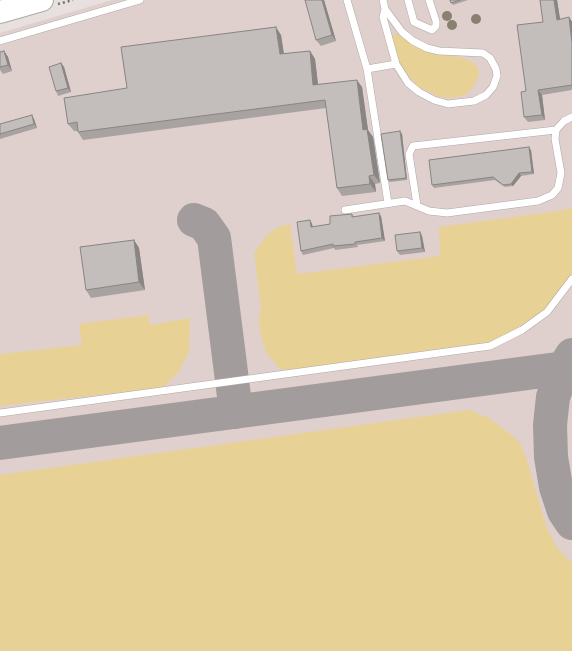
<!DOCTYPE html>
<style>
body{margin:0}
canvas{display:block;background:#e7e0df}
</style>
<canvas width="572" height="651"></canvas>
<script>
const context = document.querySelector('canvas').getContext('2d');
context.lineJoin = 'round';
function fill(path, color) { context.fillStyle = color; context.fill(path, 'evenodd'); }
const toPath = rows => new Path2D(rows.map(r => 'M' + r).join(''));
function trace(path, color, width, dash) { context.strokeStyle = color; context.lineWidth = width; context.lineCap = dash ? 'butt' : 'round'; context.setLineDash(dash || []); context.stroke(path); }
fill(toPath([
 [112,0,572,0,572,651,0,651,0,33]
]), '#dfd0ce');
fill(toPath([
 [399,33,436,54,460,57,474,63,479,70,479,75,474,86,466,95,453,98,440,97,417,86,398,62,391,39,394,34],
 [572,208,572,278,546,310,522,328,488,345,286,371,278,367,266,352,260,333,259,318,261,308,254,253,266,236,278,227,290,224,297,274,440,256,439,227,552,212],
 [148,315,150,325,190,318,189,352,178,373,162,388,0,406,0,354,82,345,79,324],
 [469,410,489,418,519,441,526,457,547,529,558,549,572,563,572,651,0,651,0,475]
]), '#e8d195');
trace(toPath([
 [194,220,204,224,214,238,236,412],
 [572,355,564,368,553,397,550,425,551,457,556,487,564,511,572,523],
 [0,443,572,367]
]), '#a29c9c', 34);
const lane = toPath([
 [347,0,367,69,388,203],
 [383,0,385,9,402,32,413,41,427,48,439,51,483,53,490,58,496,69,497,76,493,87,486,95,474,101,448,104,434,100,419,92,408,83,396,64,383,17,385,9],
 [408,0,414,22,432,30,436,26,436,21,429,0],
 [0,41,140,0],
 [367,69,396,64],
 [417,205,409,154,413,146,556,130],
 [345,210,405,201,429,211,447,213,538,201,552,195,558,188,561,173,555,139,556,130,564,121,572,117],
 [0,413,490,346,522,330,547,312,572,279]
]);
const primary = toPath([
 [0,12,42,0]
]);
trace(lane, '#aea8a7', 8);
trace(primary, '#aea8a7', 24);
trace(toPath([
 [58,4,73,0]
]), '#767271', 2.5, [2, 3]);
trace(lane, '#fff', 7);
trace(primary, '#fff', 22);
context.fillStyle = '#89806f';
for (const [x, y] of [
 [447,16],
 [476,19],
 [452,25]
]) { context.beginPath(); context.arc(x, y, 5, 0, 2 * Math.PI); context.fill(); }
fill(toPath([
 [324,0,336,41,321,46,316,40],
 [450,0,468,0,453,5],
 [540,0,557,0,560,19,569,17,572,22,572,90,542,95,545,120,528,122,524,117,526,91,543,22],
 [281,35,284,54,310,51,315,59,318,84,362,87,368,130,373,137,380,183,375,184,376,192,342,196,337,188,326,108,83,140,78,132,78,131,74,131,68,124,127,88],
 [4,51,8,57,12,71,3,74,0,70,0,52],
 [61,63,64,67,71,92,58,96,56,91],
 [34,119,37,128,0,139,0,124],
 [402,134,407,180,390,182,388,180],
 [531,150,534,174,521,176,513,186,505,187,495,180,434,188,432,185],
 [352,214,354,217,381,216,385,241,357,245,358,247,335,250,334,248,303,255,301,251,310,220,312,224,313,227,330,224],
 [420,232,422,236,425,252,400,255,397,251],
 [134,240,139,248,145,290,91,298,86,290]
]), '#a8a3a1');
fill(toPath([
 [322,0,324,0,336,41,332,35],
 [554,0,557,0,561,25,557,20],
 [569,17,572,22,572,43],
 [276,27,281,35,285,62,280,54],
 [4,51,8,57,12,71,8,65],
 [310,51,315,59,319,93,313,85],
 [61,63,64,67,71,92,68,88],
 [357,80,362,87,368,130,373,137,380,183,374,175,363,130],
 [538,90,542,95,545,120,542,115],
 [32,115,34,119,37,128,34,124],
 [400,131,402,134,407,180,406,178],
 [529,147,531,150,534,174,532,172],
 [519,173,521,176,513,186,511,184],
 [369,176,375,184,376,192,370,184],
 [379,213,381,216,385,241,382,238],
 [310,220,312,224,313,230,311,227],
 [420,232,422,236,425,252,422,248],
 [134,240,139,248,145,290,139,282]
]), '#888583');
const building = toPath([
 [305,0,322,0,332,35,316,40,305,0],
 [450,0,460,0,451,3,450,0],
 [540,0,554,0,557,20,569,17,572,43,572,85,538,90,542,115,524,117,521,92,526,91,517,25,543,22,540,0],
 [276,27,280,54,310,51,313,85,357,80,363,130,367,129,374,175,369,176,370,184,337,188,325,100,78,132,77,122,68,124,64,98,127,88,121,47,276,27],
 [4,51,8,65,0,67,0,52,4,51],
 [61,63,68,88,56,91,49,67,61,63],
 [32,115,34,124,0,134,0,124,32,115],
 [400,131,406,178,388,180,381,134,400,131],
 [529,147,532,172,519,173,511,184,503,185,493,177,432,185,429,160,529,147],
 [379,213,382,238,355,242,355,244,333,246,333,244,301,251,297,222,310,220,311,227,330,224,330,216,352,214,352,217,379,213],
 [420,232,422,248,397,251,395,235,420,232],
 [134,240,139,282,86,290,80,247,134,240]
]);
fill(building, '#c3bebb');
trace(building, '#888583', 1);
</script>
